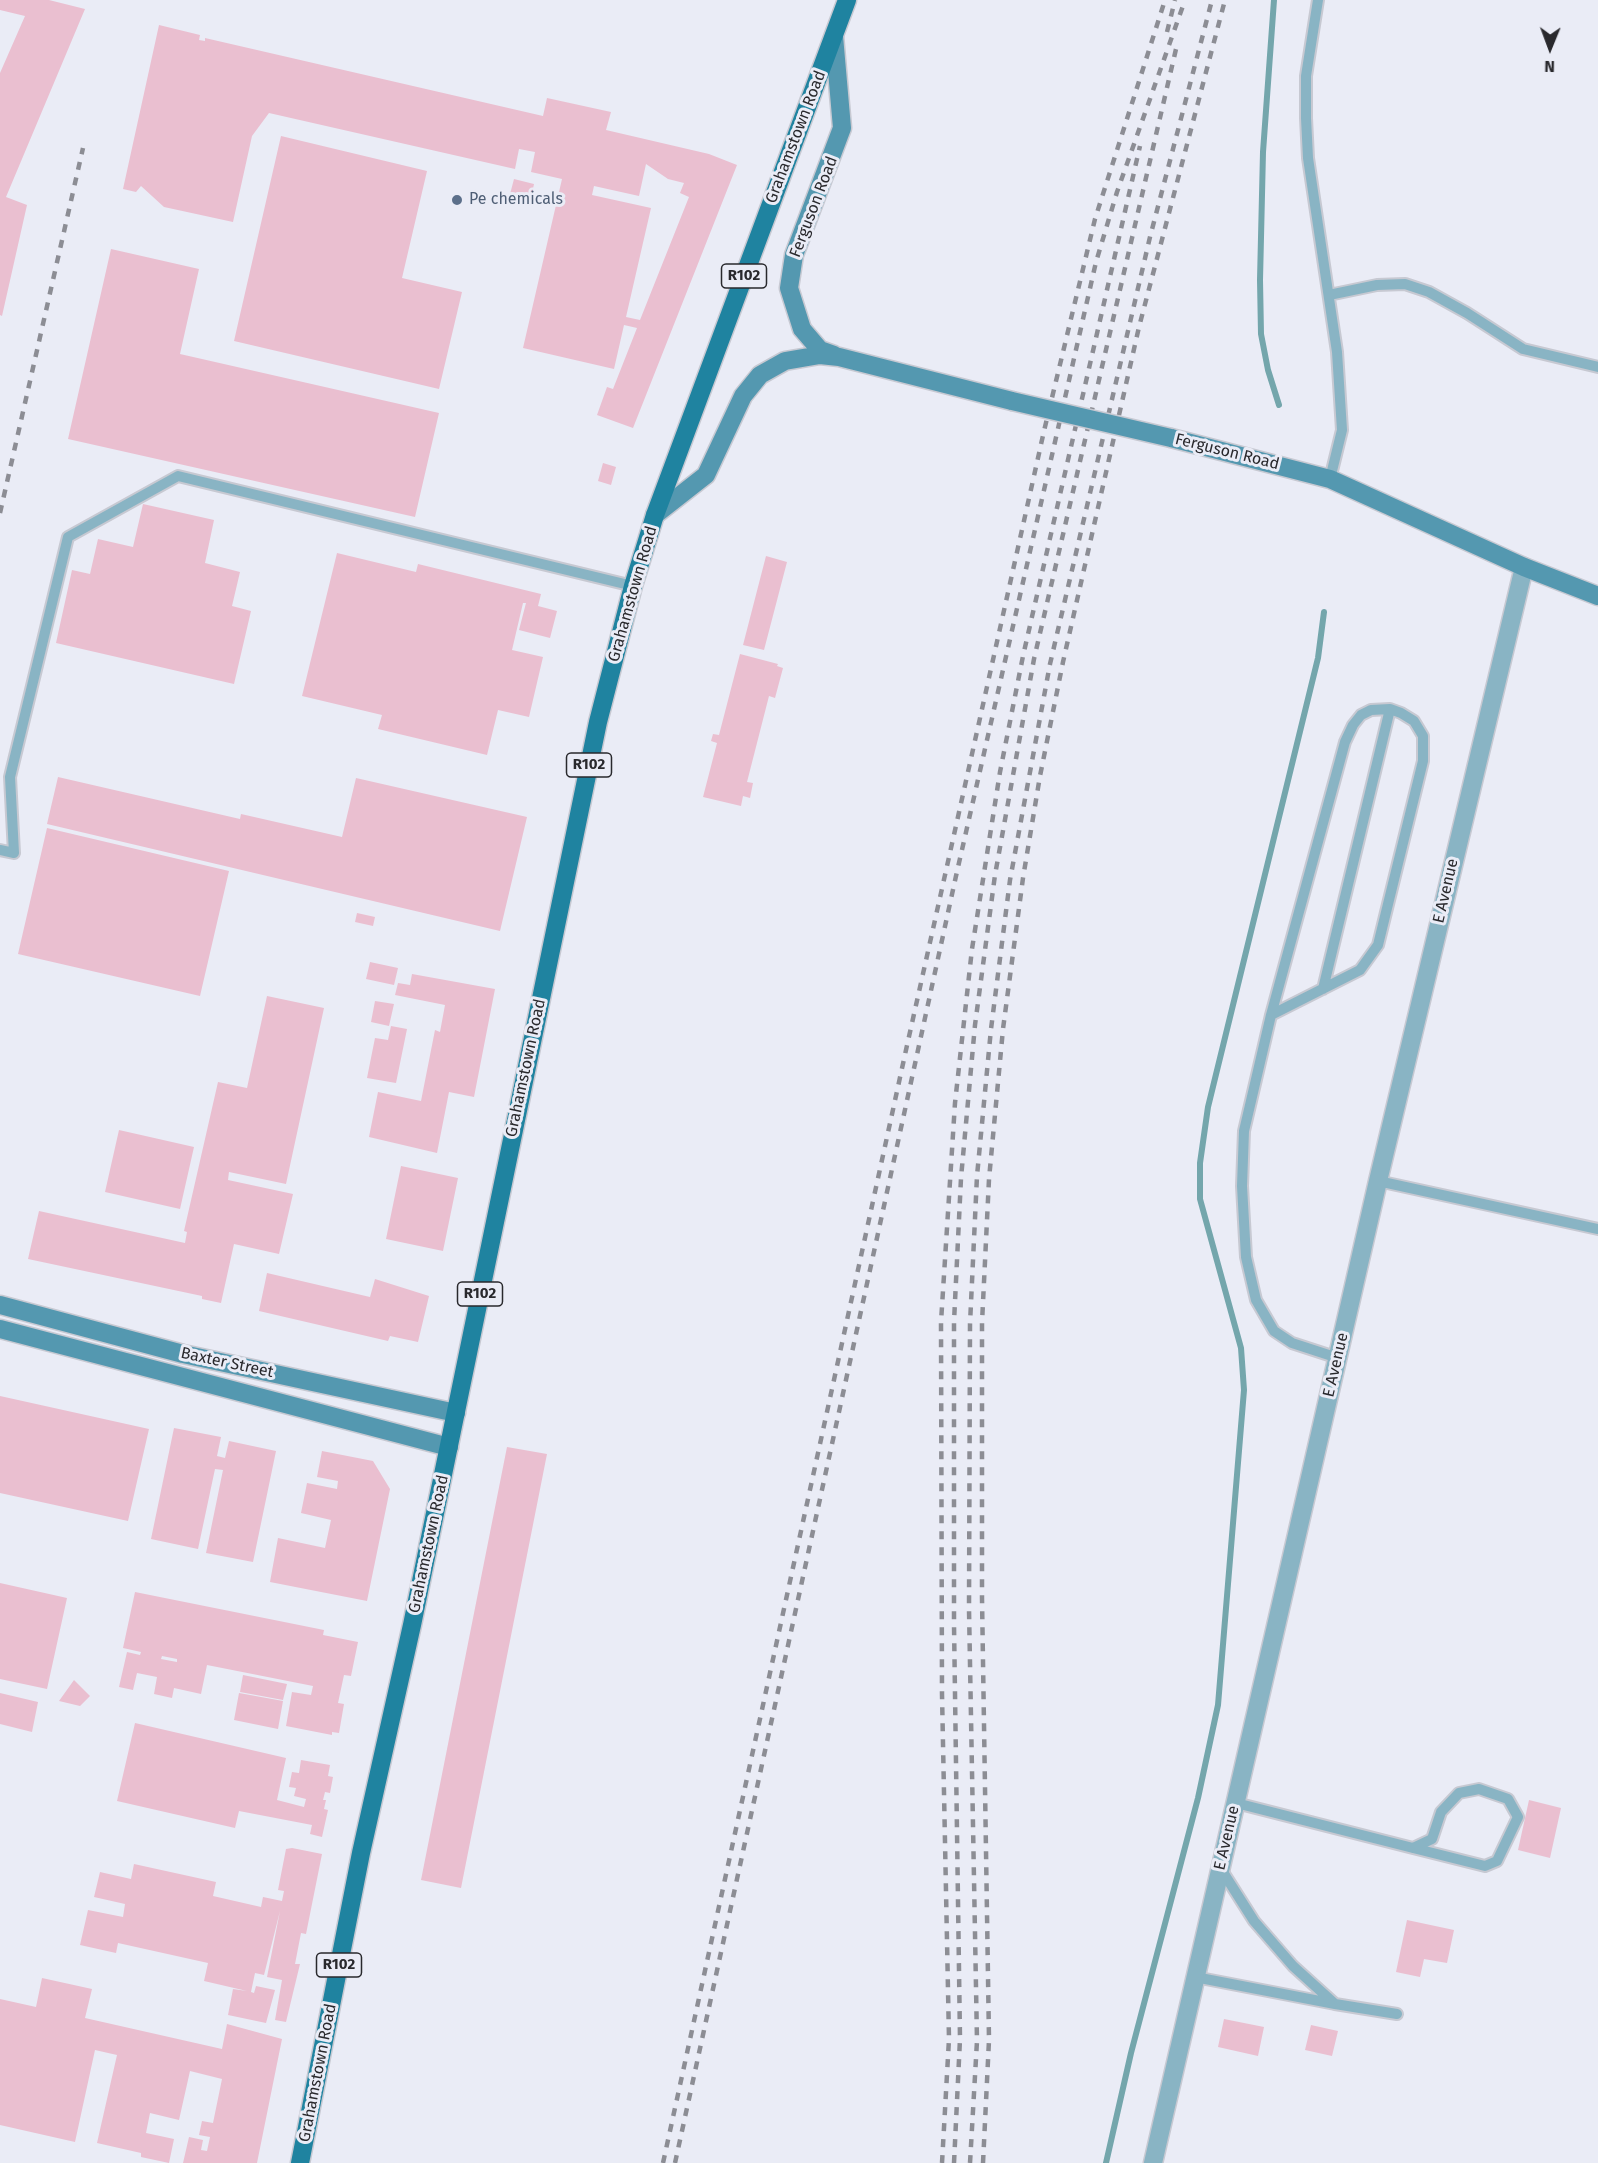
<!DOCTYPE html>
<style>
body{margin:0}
#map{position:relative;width:1598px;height:2163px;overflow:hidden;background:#eaecf6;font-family:"Fira Sans",sans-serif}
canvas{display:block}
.north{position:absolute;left:1520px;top:18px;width:60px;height:60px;-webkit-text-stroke:4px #eaecf6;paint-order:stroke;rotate:181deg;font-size:16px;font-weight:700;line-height:24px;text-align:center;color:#29292d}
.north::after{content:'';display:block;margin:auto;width:21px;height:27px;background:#29292d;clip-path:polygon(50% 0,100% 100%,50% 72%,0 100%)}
</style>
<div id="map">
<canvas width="1598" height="2163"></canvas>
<div class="north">N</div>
</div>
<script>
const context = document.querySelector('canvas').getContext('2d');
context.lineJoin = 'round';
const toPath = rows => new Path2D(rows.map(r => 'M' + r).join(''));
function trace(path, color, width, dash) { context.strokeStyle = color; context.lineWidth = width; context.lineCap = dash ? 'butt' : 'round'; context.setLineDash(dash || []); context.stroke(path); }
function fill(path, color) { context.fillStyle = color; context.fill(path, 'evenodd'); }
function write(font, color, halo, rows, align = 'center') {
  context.font = font + ' "Fira Sans",sans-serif'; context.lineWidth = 6; context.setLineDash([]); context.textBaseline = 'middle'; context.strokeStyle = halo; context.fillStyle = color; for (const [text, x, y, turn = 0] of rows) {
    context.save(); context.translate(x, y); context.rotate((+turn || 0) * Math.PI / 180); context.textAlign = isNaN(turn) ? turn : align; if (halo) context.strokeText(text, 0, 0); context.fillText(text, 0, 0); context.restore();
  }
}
trace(toPath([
 [1274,0,1263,152,1260,280,1261,334,1268,370,1279,405],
 [1106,2163,1131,2053,1198,1798,1218,1705,1244,1390,1241,1348,1200,1199,1200,1163,1208,1107,1318,658,1324,612]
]), '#74a6ac', 6);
fill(toPath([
 [0,0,49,0,85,9,6,197,27,205,2,316,0,315,0,73,25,16,0,10],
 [159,25,200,35,199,40,205,41,205,38,543,116,547,98,611,112,606,130,709,154,737,165,633,428,597,415,607,387,613,389,637,328,624,325,614,369,523,348,562,179,531,172,535,152,519,149,515,169,269,113,252,136,233,222,164,207,141,186,136,192,123,189],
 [646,164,668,179,684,183,680,193,689,197,640,320,626,317,651,208,592,195,594,186,639,196],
 [281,136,427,171,402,278,462,292,439,389,234,341],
 [514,179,534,184,530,203,509,198],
 [111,249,199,269,180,354,439,413,415,517,68,439],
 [603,463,616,467,611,485,598,481],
 [143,504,214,520,205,563,240,572,232,606,251,611,234,684,56,643,72,570,90,574,98,539,133,547],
 [337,553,416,572,418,564,541,594,538,606,557,611,550,638,519,630,526,603,523,603,512,650,543,657,529,717,498,710,487,755,378,729,382,715,302,696],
 [766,556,787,562,764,650,743,645],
 [740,654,778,664,777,666,783,668,775,698,769,696,747,782,753,783,750,798,743,796,741,806,703,797,717,743,711,741,713,734,719,735],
 [58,777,240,819,241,814,342,837,356,778,527,817,500,931,47,824],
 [47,828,229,871,200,996,18,954],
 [357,913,375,917,373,926,355,922],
 [370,962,398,968,394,985,366,979],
 [412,974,495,989,474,1097,449,1092,437,1153,369,1137,378,1092,421,1101,435,1030,440,1032,445,1005,395,995,398,983,410,985],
 [267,996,324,1008,286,1184,229,1172,228,1180,293,1194,279,1254,234,1244,221,1303,202,1299,202,1296,28,1259,39,1211,185,1243,187,1232,184,1231,218,1082,247,1088],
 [375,1001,394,1004,389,1026,371,1022],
 [391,1026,407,1029,396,1083,367,1078,375,1038,388,1040],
 [119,1130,194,1147,180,1209,105,1192],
 [401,1166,458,1178,443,1251,386,1239],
 [267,1273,370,1297,375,1279,429,1296,418,1342,390,1336,388,1341,259,1311],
 [0,1396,149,1429,128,1521,0,1493],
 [174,1428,221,1437,217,1456,225,1458,229,1441,276,1451,253,1562,206,1553,223,1470,215,1469,198,1549,151,1539],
 [507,1447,547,1454,461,1888,421,1880],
 [322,1451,373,1461,390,1489,367,1601,270,1582,278,1538,325,1548,331,1520,301,1513,307,1483,337,1489,338,1481,317,1477],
 [0,1583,67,1598,47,1689,0,1679],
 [135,1592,324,1630,323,1635,358,1642,351,1676,344,1675,338,1703,344,1704,339,1733,332,1732,332,1735,286,1726,292,1692,311,1695,313,1686,207,1665,201,1694,174,1688,172,1698,154,1694,157,1677,137,1673,133,1690,119,1687,127,1652,140,1655,141,1652,123,1648],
 [162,1656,177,1659,177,1662,161,1659],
 [243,1675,287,1684,283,1700,240,1692],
 [74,1680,90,1696,80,1706,59,1701],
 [0,1693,38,1702,32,1732,0,1724],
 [239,1693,283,1701,278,1729,234,1720],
 [135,1723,286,1758,277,1800,304,1807,306,1799,294,1796,296,1788,289,1787,292,1772,299,1773,301,1760,330,1765,328,1776,333,1777,330,1793,325,1792,323,1800,326,1800,324,1809,328,1810,322,1837,310,1834,312,1825,239,1811,235,1828,117,1801],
 [1529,1800,1561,1808,1550,1858,1518,1850],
 [292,1848,322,1854,306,1934,301,1933,295,1964,300,1964,286,2022,275,2020,282,1980,267,1977,280,1911,264,1975,255,1973,251,1992,254,1993,256,1986,275,1990,266,2023,228,2015,233,1989,247,1991,204,1981,208,1963,118,1943,116,1953,80,1945,88,1910,123,1917,125,1904,94,1897,100,1872,131,1879,134,1864,216,1882,213,1896,261,1907,263,1897,282,1901,284,1891,278,1890,286,1849],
 [1407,1920,1454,1930,1447,1963,1424,1959,1420,1977,1396,1972],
 [42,1978,92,1989,85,2018,222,2049,227,2024,282,2039,257,2163,183,2163,189,2137,203,2140,201,2150,207,2151,210,2137,199,2135,202,2121,213,2123,222,2079,190,2071,179,2120,150,2113,146,2133,174,2139,169,2163,141,2157,141,2153,97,2143,117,2055,95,2050,75,2142,0,2125,0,1999,36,2007],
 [1224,2019,1264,2027,1258,2056,1218,2047],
 [1311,2025,1338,2031,1332,2056,1305,2050]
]), '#eabfd0');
const lane = toPath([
 [1318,0,1306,76,1306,118,1308,158,1337,352,1342,430,1330,479],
 [1329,295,1377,285,1405,284,1429,292,1467,313,1523,349,1598,367],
 [0,850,14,853,10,777,68,537,178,476,633,586],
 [1323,989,1390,709],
 [1271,1015,1360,970,1378,945,1423,761,1423,736,1414,721,1401,713,1390,709,1371,710,1361,715,1353,725,1345,742,1271,1015,1244,1131,1242,1186,1246,1257,1256,1300,1274,1331,1292,1343,1338,1358],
 [1378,1181,1598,1229],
 [1236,1803,1413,1848,1485,1866,1497,1861,1518,1817,1508,1799,1479,1789,1459,1793,1441,1812,1432,1839,1413,1848],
 [1221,1869,1254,1921,1293,1966,1335,2004,1397,2014],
 [1195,1977,1335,2004]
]);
const street = toPath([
 [1153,2163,1378,1181,1524,567]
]);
const secondary = toPath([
 [834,36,842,128,794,255,789,288,802,329,820,350,834,355],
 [1171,438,1330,479,1524,567,1598,596],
 [655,515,706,475,743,396,760,375,785,361,820,355,839,357,1012,401],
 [0,1305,183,1354,456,1413],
 [0,1329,449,1447]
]);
const primary = toPath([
 [300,2163,361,1853,412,1625,598,722,633,586,655,515,847,0]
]);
trace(lane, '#c7c9d2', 14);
trace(street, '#c7c9d2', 21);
trace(secondary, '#c7c9d2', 21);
trace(primary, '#c7c9d2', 21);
trace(lane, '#89b4c4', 10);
trace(street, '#89b4c4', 18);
trace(secondary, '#5498b0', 18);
trace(primary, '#1f83a0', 18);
trace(toPath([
 [1167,32,1175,0],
 [0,513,83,148],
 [663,2163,906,1050,1044,431,1095,219,1165,0],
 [675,2163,956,876,1096,262,1117,192,1185,0],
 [942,2163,949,2039,942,1694,941,1322,955,1103,972,949,1000,772,1023,656,1140,146],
 [954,2163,960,2039,954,1624,954,1322,961,1178,975,1025,995,875,1034,659,1176,49],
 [970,2163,977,2041,969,1609,970,1324,977,1176,991,1029,1010,880,1050,664,1150,237,1212,0],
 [983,2163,989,2040,982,1598,982,1323,989,1179,1003,1029,1023,878,1040,776,1063,662,1139,327,1225,0]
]), '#8c8d94', 4.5, [8, 8]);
const secondaryBridge = toPath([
 [1012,401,1171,438]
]);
trace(secondaryBridge, '#c7c9d2', 21, []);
trace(secondaryBridge, '#5498b0', 18);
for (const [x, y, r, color] of [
 [457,200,6,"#5c6f8a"]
]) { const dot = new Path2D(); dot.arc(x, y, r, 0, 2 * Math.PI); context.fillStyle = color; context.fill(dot); trace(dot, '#eaecf6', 2); }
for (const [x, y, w] of [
 [744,276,45],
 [589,765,45],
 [480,1294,45],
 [339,1965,45]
]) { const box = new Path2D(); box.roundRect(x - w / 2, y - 12, w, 24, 4.5); context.fillStyle = '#eaecf6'; context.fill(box); trace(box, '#29292d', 1.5); }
write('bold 15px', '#29292d', null, [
 ["R102",744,276],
 ["R102",589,765],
 ["R102",480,1294],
 ["R102",339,1965]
]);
write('16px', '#29292d', '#eaecf6', [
 ["Grahamstown Road",796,137,-69],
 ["Ferguson Road",814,207,-69],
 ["Ferguson Road",1227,452,14],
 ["Grahamstown Road",633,594,-74],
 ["E Avenue",1446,891,-77],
 ["Grahamstown Road",526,1068,-78],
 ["Baxter Street",227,1363,12],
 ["E Avenue",1336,1365,-77],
 ["Grahamstown Road",429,1544,-78],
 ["E Avenue",1227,1838,-77],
 ["Grahamstown Road",318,2073,-79]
]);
write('16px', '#4e5e75', '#eaecf6', [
 ["Pe chemicals",469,200]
], 'left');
</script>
